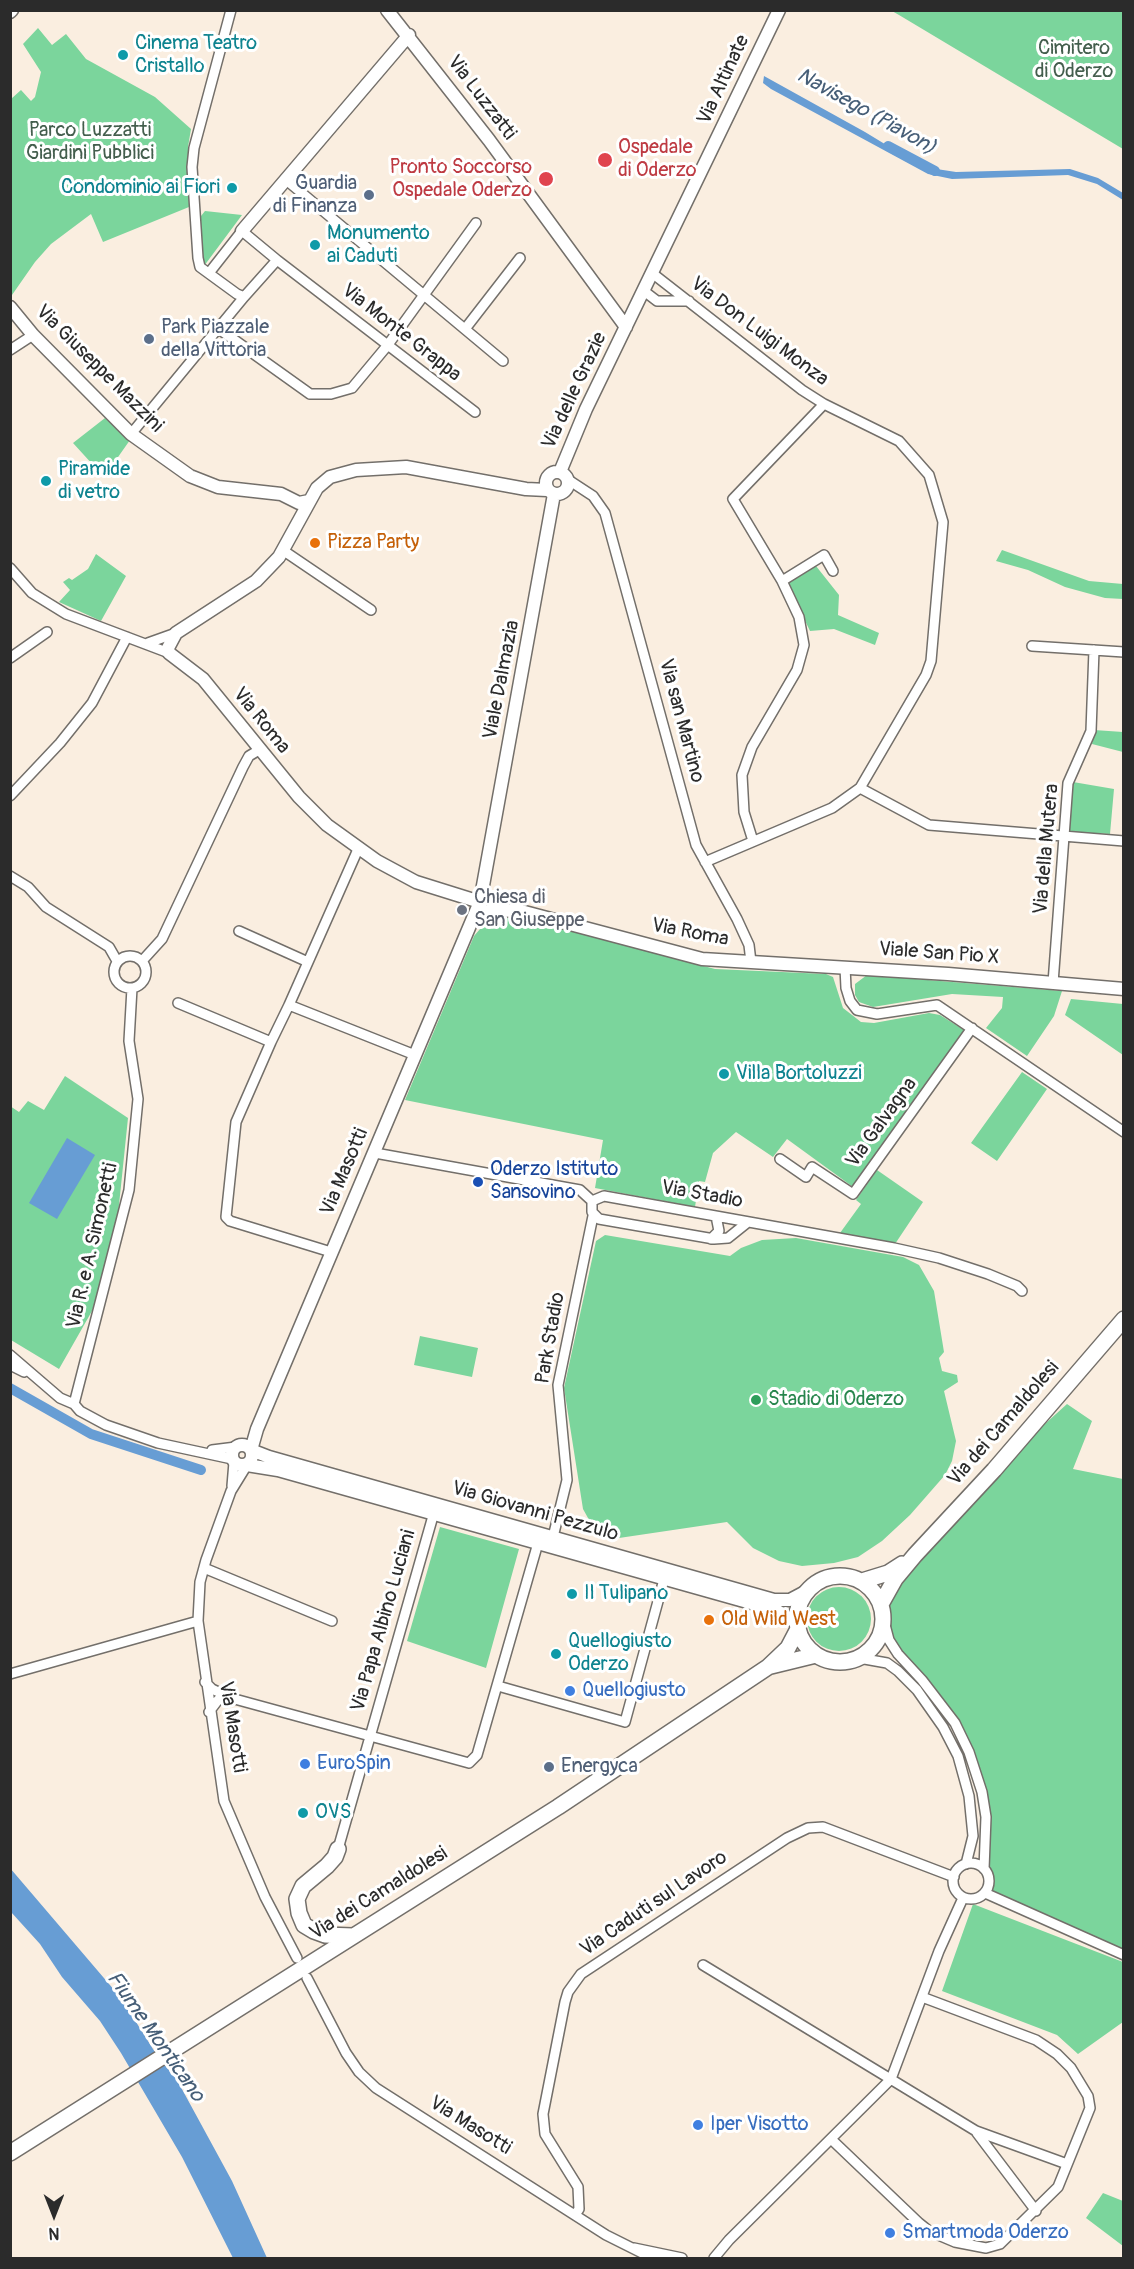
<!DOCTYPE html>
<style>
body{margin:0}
#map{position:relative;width:1134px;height:2269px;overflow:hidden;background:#faeee0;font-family:Pangolin,sans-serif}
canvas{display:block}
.frame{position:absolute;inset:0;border:12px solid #2b2b2b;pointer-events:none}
.north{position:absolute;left:24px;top:2185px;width:60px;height:60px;-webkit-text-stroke:4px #fff;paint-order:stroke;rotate:180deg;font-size:16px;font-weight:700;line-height:24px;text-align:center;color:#2b2b2b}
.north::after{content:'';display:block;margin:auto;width:21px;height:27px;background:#2b2b2b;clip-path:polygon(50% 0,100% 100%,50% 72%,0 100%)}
</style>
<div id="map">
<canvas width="1134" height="2269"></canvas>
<div class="frame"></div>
<div class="north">N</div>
</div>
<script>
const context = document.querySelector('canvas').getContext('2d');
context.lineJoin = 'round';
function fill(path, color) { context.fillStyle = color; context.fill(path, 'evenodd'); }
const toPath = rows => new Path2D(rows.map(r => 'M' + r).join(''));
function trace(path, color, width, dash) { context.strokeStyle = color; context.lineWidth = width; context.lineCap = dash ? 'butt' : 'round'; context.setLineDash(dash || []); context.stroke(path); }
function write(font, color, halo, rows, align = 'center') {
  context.font = font + ' Pangolin,sans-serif'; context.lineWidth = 6; context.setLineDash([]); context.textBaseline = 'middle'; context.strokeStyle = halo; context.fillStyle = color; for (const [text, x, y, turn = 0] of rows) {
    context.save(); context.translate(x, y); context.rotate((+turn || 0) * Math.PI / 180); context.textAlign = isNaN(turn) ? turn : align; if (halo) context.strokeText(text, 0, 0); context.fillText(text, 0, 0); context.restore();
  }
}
fill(toPath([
 [892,11,1123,11,1123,149,899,15],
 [38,28,52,45,66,34,86,59,155,97,191,129,188,147,189,207,103,242,91,214,51,244,35,262,12,295,11,99,21,90,31,101,35,97,41,72,23,44],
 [205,211,242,215,204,266,200,264,201,216],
 [105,418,130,440,104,477,73,443],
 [1002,550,1089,581,1123,584,1123,599,1105,598,1065,587,1028,570,996,561],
 [96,554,126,576,101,621,59,602,70,590,63,582,69,578,72,580,88,569],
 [816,566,839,595,838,615,879,633,875,645,834,629,810,631,787,583],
 [1094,730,1123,732,1123,752,1092,744],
 [1073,782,1114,789,1110,834,1071,832,1068,829],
 [510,915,715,969,826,974,833,977,843,1008,861,1022,874,1023,929,1013,940,1015,964,1030,853,1187,787,1139,773,1157,736,1132,713,1153,705,1182,699,1181,695,1207,595,1188,603,1140,405,1100,474,936,486,922],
 [867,975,1062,991,1054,1016,1027,1056,986,1028,1002,1008,1003,997,952,994,873,1007,859,1002,855,995,855,984],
 [1071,999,1123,1004,1123,1055,1065,1015],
 [1022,1072,1047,1089,997,1161,971,1143],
 [65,1076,128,1118,116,1234,92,1311,59,1369,11,1340,10,1106,19,1112,28,1101,44,1110],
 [877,1170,923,1202,895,1244,840,1233,861,1204,856,1200],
 [605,1235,730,1256,741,1248,762,1240,796,1238,903,1257,919,1265,934,1291,944,1352,939,1358,942,1371,957,1375,958,1382,944,1391,956,1441,952,1461,945,1475,910,1515,882,1541,858,1557,834,1563,802,1566,779,1561,753,1548,727,1522,619,1538,610,1537,593,1527,583,1509,564,1388,596,1241],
 [420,1336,478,1348,472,1377,414,1365],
 [1067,1404,1092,1421,1073,1469,1123,1479,1123,1955,987,1890,990,1883,984,1869,982,1792,955,1723,898,1654,884,1621,881,1604,994,1470],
 [440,1527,519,1549,486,1668,407,1641],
 '807 1619a32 32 0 1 1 64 0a32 32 0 1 1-64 0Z',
 [973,1904,1123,1962,1123,2022,1078,2054,1057,2035,942,1991],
 [1103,2193,1123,2201,1123,2246,1086,2218]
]), '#7bd59c');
fill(toPath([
 [764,76,865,132,916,163,930,168,956,172,1070,169,1098,178,1123,193,1123,200,1097,184,1068,175,952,179,928,174,771,89,763,83],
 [67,1138,95,1155,57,1219,29,1203],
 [10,1868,121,1998,158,2057,177,2080,232,2181,267,2258,233,2258,182,2157,121,2053,100,2021,62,1977,40,1944,11,1912]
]), '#679dd4');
trace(toPath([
 [888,146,935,171],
 [10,1388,91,1434,201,1470]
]), '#679dd4', 10);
const minor = toPath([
 [285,179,503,361],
 [277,260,475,412],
 [209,273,242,231,277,260,244,297,237,294,200,267,198,258,192,167,194,148,231,10],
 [652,273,802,390,824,404,899,441,929,475,943,522,931,661,926,675,860,788,832,808,705,862],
 [644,291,657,301,689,301],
 [219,329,310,394,331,394,352,388,387,346,476,223],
 [465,329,520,258],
 [10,350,33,335],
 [131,434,244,297],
 [567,479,593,496,605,513,696,845,737,919,749,945,751,962],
 [284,551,371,610],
 [10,568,32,593,66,614,169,653],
 [782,581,824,555,833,571],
 [148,643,176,633],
 [1032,646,1124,652],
 [10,658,47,632],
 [860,788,929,825,1124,841],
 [10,796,60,743,92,703,127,637],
 [753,841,744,812,742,775,752,747,797,670,804,645,799,617,782,581,733,499,824,404],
 [10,876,28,887,46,907,109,947,117,961],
 [239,931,308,962],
 '114 972a16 16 0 1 1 32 0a16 16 0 1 1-32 0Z',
 [142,961,162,939,243,767,249,756,259,750],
 [845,967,846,988,850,1001,857,1010,877,1014,937,1005,1124,1132],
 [1053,983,1068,783,1091,731,1094,650],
 [178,1003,271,1042,289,1005,415,1055],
 [289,1005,359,847],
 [271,1042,236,1122,226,1217,230,1221,331,1252],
 [375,1153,580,1190,592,1201],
 [780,1159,806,1177,812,1167,853,1194,972,1028],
 [592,1201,604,1196,894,1248,939,1258,988,1274,1017,1286,1022,1291],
 [592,1201,592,1212,599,1219,714,1239,728,1238,748,1222],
 [711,1239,719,1231,716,1216],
 [10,1355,60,1398,74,1404,80,1411,106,1425,158,1443,232,1459],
 [10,1365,24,1372],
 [74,1404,129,1190,138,1099,129,1041,132,988],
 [212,1450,236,1447],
 [247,1465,231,1491,206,1560,200,1582,198,1621,224,1801,265,1897,297,1958],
 [232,1486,234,1462],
 [553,1537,567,1480,558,1385,593,1216],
 [204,1568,332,1621],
 [884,1621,889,1640,898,1654,922,1680,955,1723,969,1752,982,1792,986,1817,984,1869],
 [859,1658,887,1663,898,1671,917,1690,943,1727,958,1756,969,1796,973,1836,966,1864],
 [10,1674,198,1621],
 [205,1682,212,1689,231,1698,469,1763,477,1755,538,1543],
 [498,1686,625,1722,666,1572],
 [209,1712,218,1700,231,1698],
 [338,1849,435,1509],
 '953 1881a18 18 0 1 1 36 0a18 18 0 1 1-36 0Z',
 [985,1893,1124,1955],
 [703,1965,976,2131,1067,2164],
 [307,1978,346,2053,359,2072,376,2088,606,2235,652,2258],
 [977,2133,1036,2211],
 [831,2139,919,2223,929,2231,955,2242,986,2248,1000,2244,1058,2187,1090,2108,1088,2096,1071,2068,1057,2054,1036,2040,922,1997],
 [575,2215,579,2209,578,2187,545,2134,543,2114,565,2002,568,1992,581,1974,787,1838,808,1828,823,1827,954,1877],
 [634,2248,682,2258],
 [714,2258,729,2240,891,2079,939,1951,963,1898]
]);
const tertiary = toPath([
 [387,10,489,140,626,327],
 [10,12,12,10],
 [242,231,409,35],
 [10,307,33,335,131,434,190,476,218,487,281,494,299,503,309,501],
 '546 483a11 11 0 1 1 22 0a11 11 0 1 1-22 0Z',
 [560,472,586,409,779,10],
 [547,490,526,489,406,467,356,470,330,477,317,488,279,557,256,581,176,633,168,648,169,653,203,679,299,797,327,825,377,861,416,882,480,902,554,494],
 [479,904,257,1429,251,1450,269,1457,774,1600,790,1600,807,1591],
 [491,911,493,907,492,900,482,899,479,907,484,912,517,910,702,959,948,974,1124,989],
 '232 1455a10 10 0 1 1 20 0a10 10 0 1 1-20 0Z',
 [247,1465,278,1470,776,1610,797,1623]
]);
const primary = toPath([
 '797 1619a43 43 0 1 1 86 0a43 43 0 1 1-86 0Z',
 [862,1581,888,1573,902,1564],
 [881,1604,895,1579,915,1555,994,1470,1124,1319],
 [771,1666,816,1655],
 [338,1849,335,1857,327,1866,303,1886,297,1899,299,1913,304,1925,314,1931,325,1935,353,1936],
 [10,2153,558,1807,768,1667,788,1648,798,1629]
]);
trace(minor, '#736f6a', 12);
trace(tertiary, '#736f6a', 15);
trace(primary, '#736f6a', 18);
trace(minor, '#fff', 9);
trace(tertiary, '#fff', 12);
trace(primary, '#fff', 15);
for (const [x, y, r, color] of [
 [123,55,6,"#0f9aa8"],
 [605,160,8,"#e0444e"],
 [546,179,8,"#e0444e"],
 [232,188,6,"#0f9aa8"],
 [369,195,6,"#5c6f8a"],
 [315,245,6,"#0f9aa8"],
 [149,339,6,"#5c6f8a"],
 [46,481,6,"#0f9aa8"],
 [315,543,6,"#e8710a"],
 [462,910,6,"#6b7280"],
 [724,1074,6,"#0f9aa8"],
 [478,1182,6,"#1a4fb4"],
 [756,1400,6,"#2e9e5b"],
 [572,1594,6,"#0f9aa8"],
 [709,1620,6,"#e8710a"],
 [556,1654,6,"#0f9aa8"],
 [570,1691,6,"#3f7fe0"],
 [305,1764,6,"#3f7fe0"],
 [549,1767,6,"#5c6f8a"],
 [303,1813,6,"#0f9aa8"],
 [698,2125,6,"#3f7fe0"],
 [890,2233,6,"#3f7fe0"]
]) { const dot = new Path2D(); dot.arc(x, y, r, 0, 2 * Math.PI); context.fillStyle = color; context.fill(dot); trace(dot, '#fff', 2); }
write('20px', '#0d838f', '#fff', [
 ["Cinema Teatro",135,44],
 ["Cristallo",135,67],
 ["Condominio ai Fiori",220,188,"right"],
 ["Monumento",327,234],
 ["ai Caduti",327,257],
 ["Piramide",58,470],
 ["di vetro",58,493],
 ["Villa Bortoluzzi",736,1074],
 ["Il Tulipano",584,1594],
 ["Quellogiusto",568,1642],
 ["Oderzo",568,1665],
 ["OVS",315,1813]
], 'left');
write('20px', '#435e4d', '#fff', [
 ["Cimitero",1074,49],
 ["di Oderzo",1074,72],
 ["Parco Luzzatti",90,131],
 ["Giardini Pubblici",90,154]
]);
write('20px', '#2b2b2b', '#fff', [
 ["Via Altinate",724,80,-65],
 ["Via Luzzatti",481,98,53],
 ["Via Don Luigi Monza",759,332,37],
 ["Via Monte Grappa",401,333,38],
 ["Via Giuseppe Mazzini",99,369,45],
 ["Via delle Grazie",575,391,-65],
 ["Viale Dalmazia",502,680,-79],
 ["Via Roma",261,721,51],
 ["Via san Martino",681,721,75],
 ["Via della Mutera",1047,849,-85],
 ["Via Roma",690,933,11],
 ["Viale San Pio X",939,954,4],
 ["Via Galvagna",882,1123,-54],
 ["Via Masotti",345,1172,-67],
 ["Via Stadio",702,1195,10],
 ["Via R. e A. Simonetti",93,1246,-77],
 ["Park Stadio",551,1338,-80],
 ["Via dei Camaldolesi",1004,1424,-49],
 ["Via Giovanni Pezzulo",535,1512,16],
 ["Via Papa Albino Luciani",384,1621,-74],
 ["Via Masotti",232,1727,81],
 ["Via dei Camaldolesi",379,1894,-32],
 ["Via Caduti sul Lavoro",654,1904,-34],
 ["Via Masotti",470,2126,32]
]);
write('20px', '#be3a42', '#fff', [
 ["Ospedale",618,148],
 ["di Oderzo",618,171],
 ["Pronto Soccorso",532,168,"right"],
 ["Ospedale Oderzo",532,191,"right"]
], 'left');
write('20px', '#4e5e75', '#fff', [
 ["Guardia",357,184,"right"],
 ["di Finanza",357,207,"right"],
 ["Park Piazzale",161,328],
 ["della Vittoria",161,351],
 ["Energyca",561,1767]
], 'left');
write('20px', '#c56008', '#fff', [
 ["Pizza Party",327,543],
 ["Old Wild West",721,1620]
], 'left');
write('20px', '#5b616d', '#fff', [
 ["Chiesa di",474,898],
 ["San Giuseppe",474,921]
], 'left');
write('20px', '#164399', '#fff', [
 ["Oderzo Istituto",490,1170],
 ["Sansovino",490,1193]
], 'left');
write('20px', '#27864d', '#fff', [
 ["Stadio di Oderzo",768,1400]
], 'left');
write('20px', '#366cbe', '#fff', [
 ["Quellogiusto",582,1691],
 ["EuroSpin",317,1764],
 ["Iper Visotto",710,2125],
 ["Smartmoda Oderzo",902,2233]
], 'left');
write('italic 21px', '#465e77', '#fff', [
 ["Navisego (Piavon)",866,112,29],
 ["Fiume Monticano",155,2037,55]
]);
</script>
